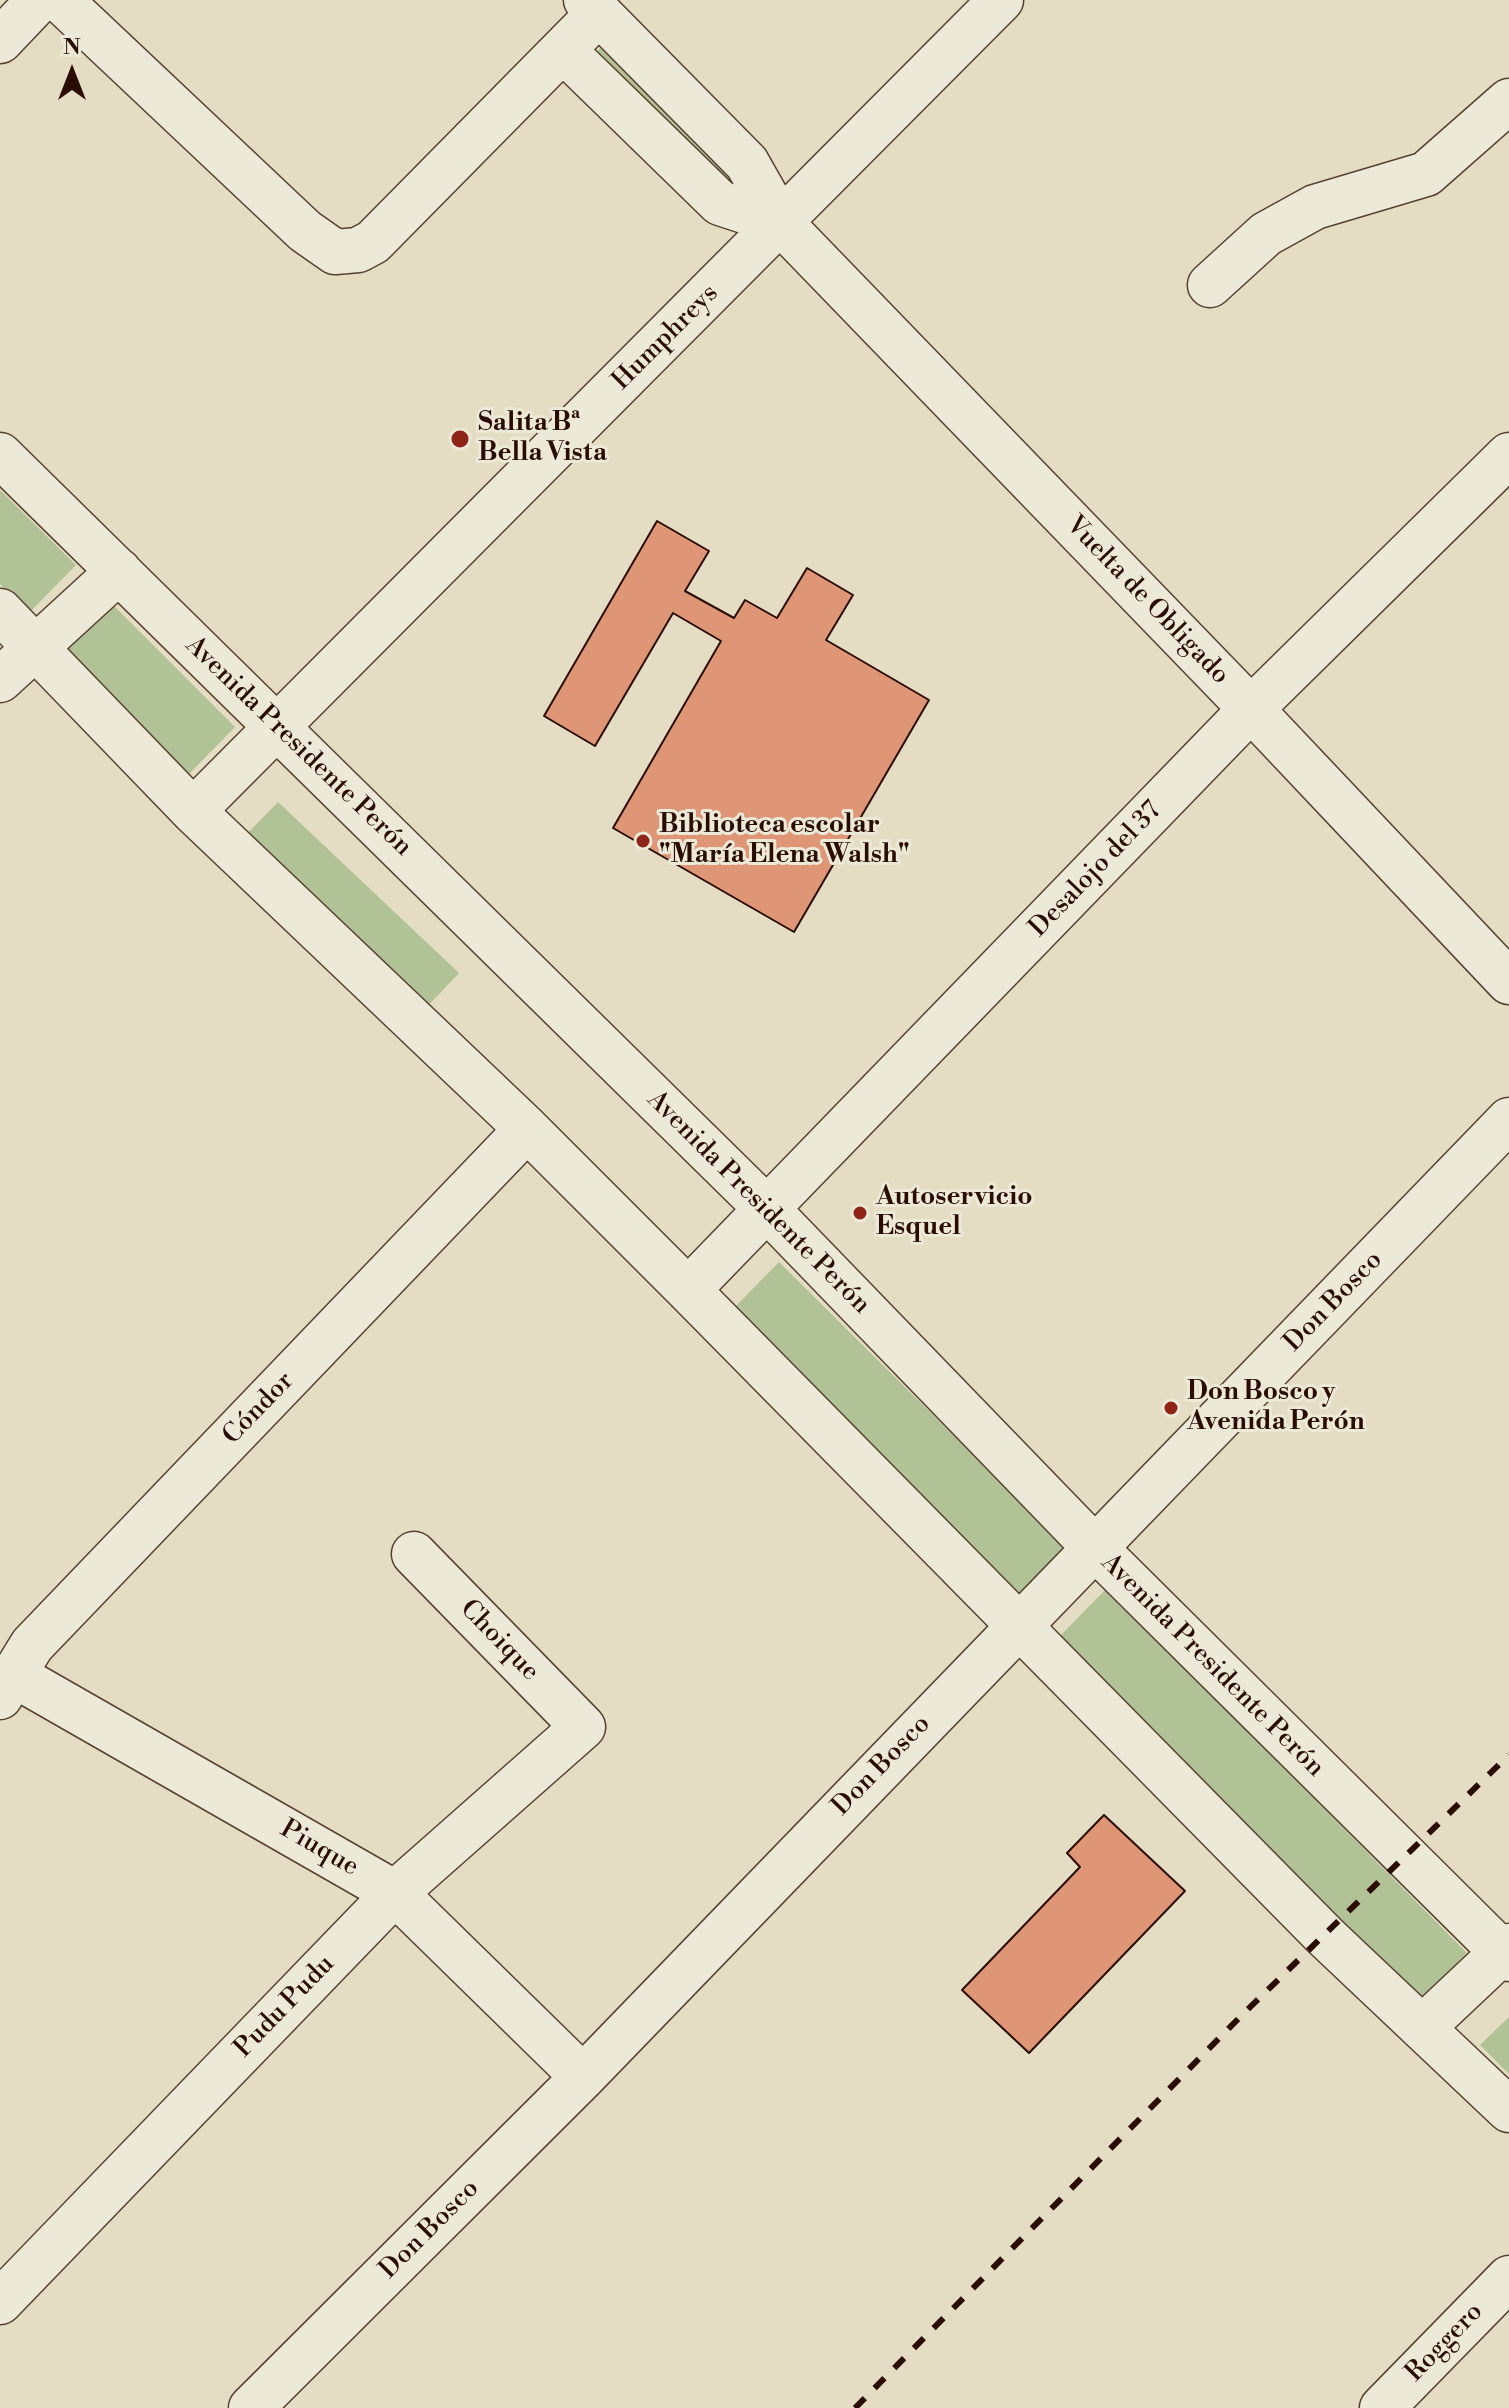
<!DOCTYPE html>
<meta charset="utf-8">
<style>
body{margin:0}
#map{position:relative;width:1509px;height:2408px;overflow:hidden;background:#e4ddc3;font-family:"Libre Bodoni",serif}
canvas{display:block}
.north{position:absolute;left:32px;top:32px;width:80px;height:80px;-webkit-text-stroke:6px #ede9d8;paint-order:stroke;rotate:0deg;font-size:22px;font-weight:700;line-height:32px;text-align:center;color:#2a0c00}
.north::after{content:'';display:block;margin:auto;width:28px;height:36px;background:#2a0c00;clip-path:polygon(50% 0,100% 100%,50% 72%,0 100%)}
</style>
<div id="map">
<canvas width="1509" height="2408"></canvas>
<div class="north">N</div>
</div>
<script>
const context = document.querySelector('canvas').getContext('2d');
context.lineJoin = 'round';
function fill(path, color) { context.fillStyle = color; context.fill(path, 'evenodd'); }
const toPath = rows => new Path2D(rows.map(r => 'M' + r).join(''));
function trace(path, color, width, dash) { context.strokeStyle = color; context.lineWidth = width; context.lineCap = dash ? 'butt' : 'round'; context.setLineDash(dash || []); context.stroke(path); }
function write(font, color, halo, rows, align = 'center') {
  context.font = font + ' "Libre Bodoni",serif'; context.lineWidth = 6; context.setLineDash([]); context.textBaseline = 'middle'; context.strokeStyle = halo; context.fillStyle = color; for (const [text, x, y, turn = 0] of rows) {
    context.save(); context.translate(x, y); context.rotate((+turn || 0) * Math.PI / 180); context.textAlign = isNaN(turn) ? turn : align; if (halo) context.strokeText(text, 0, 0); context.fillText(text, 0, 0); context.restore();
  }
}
fill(toPath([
 [602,46,741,181,733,190,594,55],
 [0,490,76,565,29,613,0,584],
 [112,604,235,727,189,774,65,651],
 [278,802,459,973,423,1011,242,839],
 [779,1262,1066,1547,1020,1594,733,1309],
 [1106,1589,1467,1953,1421,2000,1060,1636],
 [1509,2017,1509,2074,1480,2045]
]), '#b1c296');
const building = toPath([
 [657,521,709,551,685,591,734,618,745,600,777,618,807,568,853,595,826,640,929,700,794,932,613,828,721,641,673,613,595,746,544,716,657,521],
 [1104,1815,1185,1891,1029,2053,962,1990,1080,1867,1067,1853,1104,1815]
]);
fill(building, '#df9676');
trace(building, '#2a0c00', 2);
const minor = toPath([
 [60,0,305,231,335,252,358,250,373,242,599,13],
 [0,41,39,0],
 [563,50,720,203,781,223,747,163,586,0],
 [781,223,1251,709,1509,982],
 [1210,285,1266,234,1315,207,1426,174,1509,101],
 [0,455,768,1210,1096,1549,1509,1959],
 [0,611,193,811,527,1129,688,1290,1325,1936,1509,2110],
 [0,680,119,571],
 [193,811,1001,0],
 [688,1290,1251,709,1509,455],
 [14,1675,395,1893,583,2077],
 [0,1697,32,1645,527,1129],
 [1422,2028,1509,1946],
 [0,2302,395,1893,583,1727,414,1554],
 [251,2408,583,2077,1509,1120],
 [1382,2408,1509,2278]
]);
trace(minor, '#584031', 47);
trace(minor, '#ede9d8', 44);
trace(toPath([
 [855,2408,1245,2012,1509,1755]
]), '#2a0c00', 6, [14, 14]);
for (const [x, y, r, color] of [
 [460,439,10,"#8f2418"],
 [643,841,8,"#8f2418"],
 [860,1213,8,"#8f2418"],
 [1171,1408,8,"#8f2418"]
]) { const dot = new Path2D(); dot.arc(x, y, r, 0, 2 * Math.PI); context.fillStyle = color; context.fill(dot); trace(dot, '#ede9d8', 3); }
write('26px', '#2a0c00', '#ede9d8', [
 ["Humphreys",666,338,-45],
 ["Vuelta de Obligado",1147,601,46],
 ["Avenida Presidente Perón",298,747,44],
 ["Desalojo del 37",1096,870,-46],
 ["Avenida Presidente Perón",758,1203,45],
 ["Don Bosco",1334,1302,-46],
 ["Cóndor",259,1409,-46],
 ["Choique",499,1641,46],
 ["Avenida Presidente Perón",1212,1666,45],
 ["Don Bosco",882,1766,-46],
 ["Piuque",319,1849,30],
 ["Pudu Pudu",285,2007,-46],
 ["Don Bosco",430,2230,-45],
 ["Roggero",1445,2343,-46]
]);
write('bold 26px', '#2a0c00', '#ede9d8', [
 ["Salita Bª",478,424],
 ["Bella Vista",478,454],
 ["Biblioteca escolar",659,826],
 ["\"María Elena Walsh\"",659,856],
 ["Autoservicio",876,1198],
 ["Esquel",876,1228],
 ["Don Bosco y",1187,1393],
 ["Avenida Perón",1187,1423]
], 'left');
</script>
